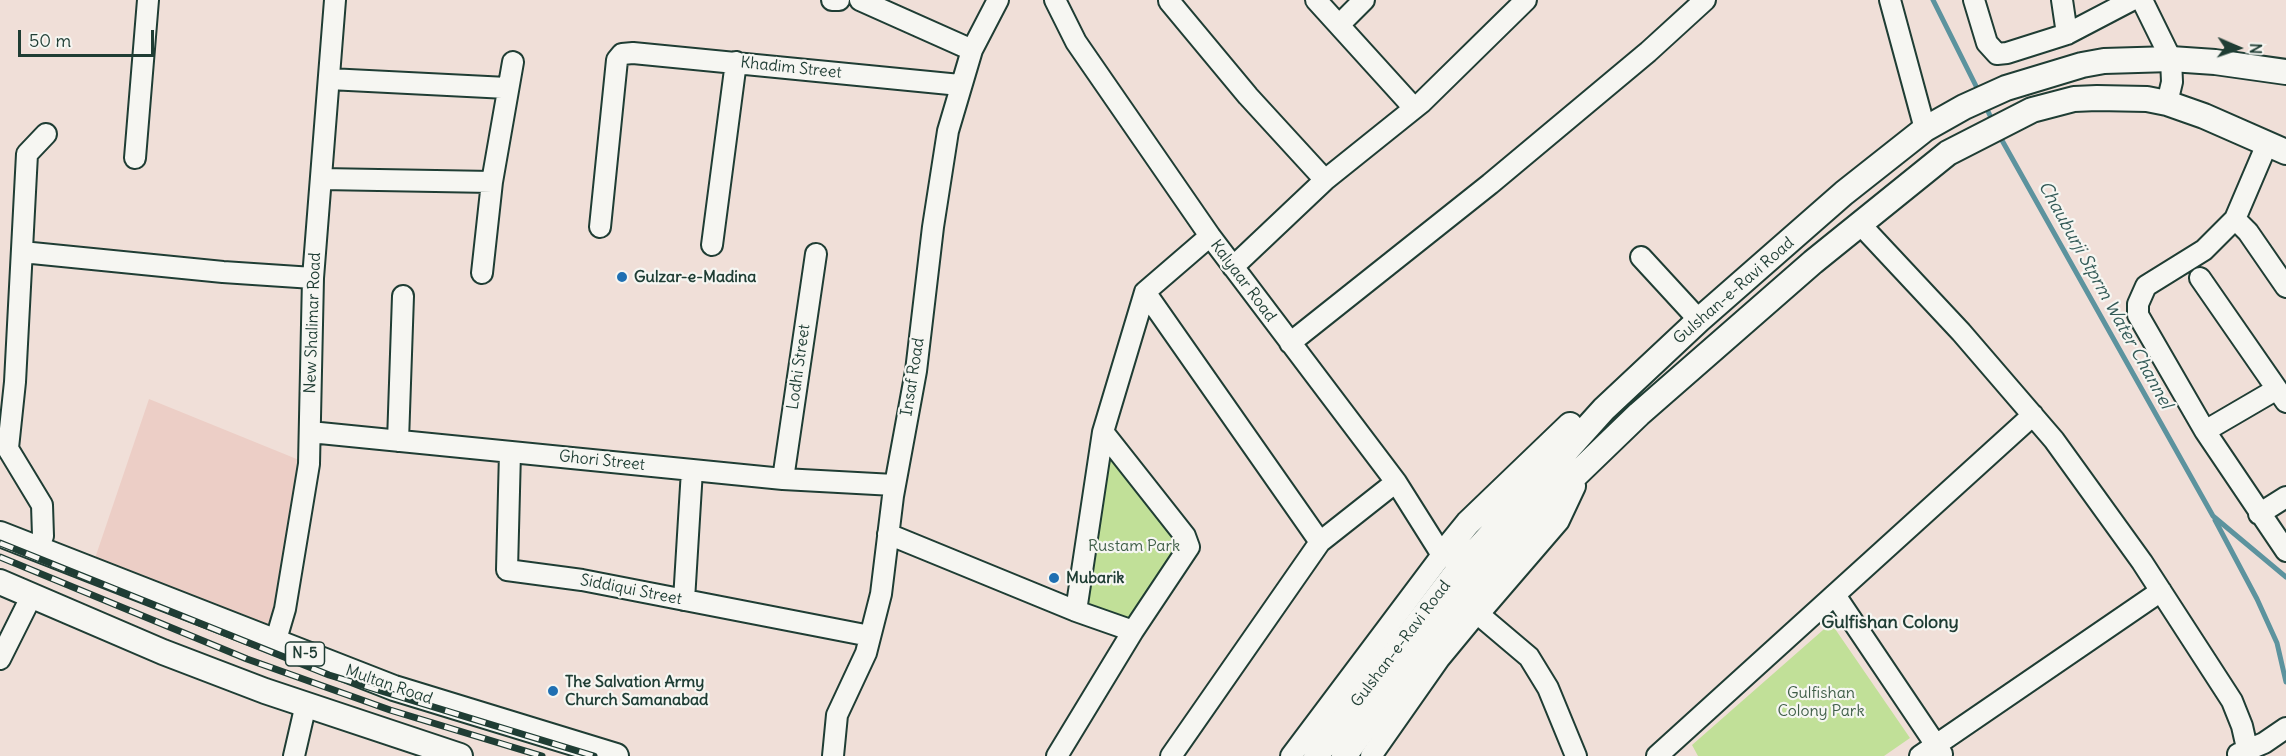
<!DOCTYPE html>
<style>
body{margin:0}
#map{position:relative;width:2286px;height:756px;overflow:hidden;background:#f0dfd8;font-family:Delius,sans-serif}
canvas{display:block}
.north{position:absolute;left:2208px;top:18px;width:60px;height:60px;-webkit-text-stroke:4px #f6f6f2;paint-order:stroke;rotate:92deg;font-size:16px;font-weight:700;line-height:24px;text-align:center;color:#1f3d34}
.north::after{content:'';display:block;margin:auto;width:21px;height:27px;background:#1f3d34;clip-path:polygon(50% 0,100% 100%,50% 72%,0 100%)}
.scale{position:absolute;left:18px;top:30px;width:136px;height:27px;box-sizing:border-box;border:3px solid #1f3d34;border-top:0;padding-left:8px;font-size:18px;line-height:21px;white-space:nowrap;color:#1f3d34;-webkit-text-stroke:4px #f6f6f2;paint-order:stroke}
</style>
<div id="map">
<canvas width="2286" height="756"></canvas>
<div class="north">N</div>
<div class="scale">50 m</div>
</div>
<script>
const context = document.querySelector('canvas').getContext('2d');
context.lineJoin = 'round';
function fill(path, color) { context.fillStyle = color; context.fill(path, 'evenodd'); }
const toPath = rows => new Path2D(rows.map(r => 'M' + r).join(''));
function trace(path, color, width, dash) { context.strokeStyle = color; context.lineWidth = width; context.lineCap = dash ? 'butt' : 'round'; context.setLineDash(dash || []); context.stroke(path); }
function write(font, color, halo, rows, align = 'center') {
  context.font = font + ' Delius,sans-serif'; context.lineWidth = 4.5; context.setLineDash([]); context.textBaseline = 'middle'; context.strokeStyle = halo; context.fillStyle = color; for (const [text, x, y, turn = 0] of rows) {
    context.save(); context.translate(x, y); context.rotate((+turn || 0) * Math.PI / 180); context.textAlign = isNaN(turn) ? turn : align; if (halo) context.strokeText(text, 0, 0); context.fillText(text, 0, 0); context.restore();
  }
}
fill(toPath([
 [149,399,309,464,286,648,89,576]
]), '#eccec6');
fill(toPath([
 [1103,432,1185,536,1133,631,1077,607],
 [1831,623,1910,738,1884,756,1698,756,1692,745]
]), '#c1e098');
trace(toPath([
 [1933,0,1980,94],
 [1985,105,1994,124],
 [1999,135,2213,516,2286,577],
 [2215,520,2257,599,2277,643,2286,682]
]), '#5c939e', 5);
const minor = toPath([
 [832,0,839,0],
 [860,0,972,50],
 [1055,0,1076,42,1210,236,1396,482,1442,555,1291,756],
 [1316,0,1414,108],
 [1890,0,1925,129],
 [1974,0,1987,43,1997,54,2007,53,2067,34,2132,0],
 [2062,0,2067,34],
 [2142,0,2171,59,2172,82,2167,103],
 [1169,1,1248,96,1325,180],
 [1339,25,1364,0],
 [329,79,507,88],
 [2267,144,2235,219,2248,232,2286,287],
 [135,158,148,0],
 [322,179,492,182],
 [2235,219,2204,250,2146,286,2138,304,2138,315,2205,431,2286,551],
 [1859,223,1961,332,2054,440,2142,562,2232,701,2242,726,2247,748,2245,756],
 [600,227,617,60,622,54,633,53,960,85],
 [712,245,736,62],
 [22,252,223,272,313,278],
 [1641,257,1699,320],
 [1233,267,1325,180,1421,103,1526,0],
 [482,273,492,182,513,62],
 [2200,278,2286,402],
 [1145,292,1320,542,1171,756],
 [1290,343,1490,184,1648,52,1705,0],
 [2205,431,2277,389],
 [310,432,783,479,894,485],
 [2,439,42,505,43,536,37,550],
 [398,441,403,296],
 [8,448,15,382,27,154,46,134],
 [510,452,507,570,582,580,870,636],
 [783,479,816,254],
 [2259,514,2286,497],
 [888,534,1076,611,1133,631],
 [1320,542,1396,482],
 [1835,595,1942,754],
 [684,600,692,470],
 [1076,611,1103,432,1145,292,1210,236],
 [275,643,285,609,309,464,313,278,335,0],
 [0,659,32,595],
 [2238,754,2264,743,2286,728],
 [294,756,306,704],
 [833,756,837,715,866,653,881,594,893,496,916,371,933,227,948,131,972,50,998,0],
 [1057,756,1133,631,1189,547,1185,536,1103,432],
 [1371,756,1439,659,1477,613,1529,657,1548,688,1576,756],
 [1657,756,2033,415],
 [1920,756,2161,591]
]);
const major = toPath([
 [0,534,394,688,616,756],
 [1442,555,1468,523,1570,425],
 [0,582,163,652,265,691,460,756],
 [1477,613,1557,520,1573,486],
 [1316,756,1456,573,1604,409,1699,320,1844,193,1925,129,1964,107,2006,88,2082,65,2104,61,2171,59,2215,62,2286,72],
 [1344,756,1471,587,1553,497,1639,414,1813,262,1948,153,2032,110,2074,99,2097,98,2147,99,2167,103,2204,116,2286,152]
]);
trace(minor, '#1f3d34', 24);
trace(major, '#1f3d34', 28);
trace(minor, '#f6f6f2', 20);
trace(major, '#f6f6f2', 24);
const rail = toPath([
 [0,543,329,675,594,756],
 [0,557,247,659,390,710,542,756]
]);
trace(rail, '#1f3d34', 7);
trace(rail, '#f6f6f2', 4.5, [14]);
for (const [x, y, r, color] of [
 [622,277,6,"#1f6fb2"],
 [1054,578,6,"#1f6fb2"],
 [553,691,6,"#1f6fb2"]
]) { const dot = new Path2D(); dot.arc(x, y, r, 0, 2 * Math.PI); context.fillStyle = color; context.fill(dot); trace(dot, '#f6f6f2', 2); }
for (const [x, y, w] of [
 [305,654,39]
]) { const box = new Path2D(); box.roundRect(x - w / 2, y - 12, w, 24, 4.5); context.fillStyle = '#f6f6f2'; context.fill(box); trace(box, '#1f3d34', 1.5); }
write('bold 15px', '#1f3d34', null, [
 ["N-5",305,654]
]);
write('16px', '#1f3d34', '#f6f6f2', [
 ["Khadim Street",791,68,6],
 ["Kalyaar Road",1243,281,53],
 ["Gulshan-e-Ravi Road",1734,291,-41],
 ["New Shalimar Road",313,323,-88],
 ["Lodhi Street",799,367,-82],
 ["Insaf Road",913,377,-81],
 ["Ghori Street",602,461,6],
 ["Siddiqui Street",631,590,11],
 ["Gulshan-e-Ravi Road",1401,644,-53],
 ["Multan Road",389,685,19]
]);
write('bold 16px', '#1f3d34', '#f6f6f2', [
 ["Gulzar-e-Madina",634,277],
 ["Mubarik",1066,578],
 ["The Salvation Army",565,682],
 ["Church Samanabad",565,700]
], 'left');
write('16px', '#3f5e48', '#f6f6f2', [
 ["Rustam Park",1134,546],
 ["Gulfishan",1821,693],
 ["Colony Park",1821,711]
]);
write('italic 18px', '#335a57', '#f6f6f2', [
 ["Chauburji Stprm Water Channel",2105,295,61]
]);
write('bold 18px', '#1f3d34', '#f6f6f2', [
 ["Gulfishan Colony",1890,623]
]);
</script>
